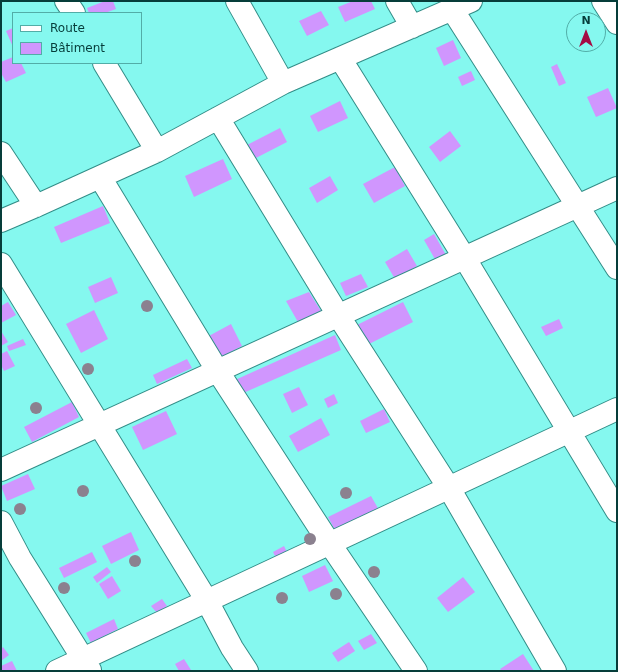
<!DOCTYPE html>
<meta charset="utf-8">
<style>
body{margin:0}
#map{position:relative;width:618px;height:672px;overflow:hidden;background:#85f8ef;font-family:"DejaVu Sans",sans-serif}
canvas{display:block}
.frame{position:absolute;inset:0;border:2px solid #063d3a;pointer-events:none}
.legend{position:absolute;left:12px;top:12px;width:130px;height:52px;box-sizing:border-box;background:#85f8ef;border:1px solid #52ada7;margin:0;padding:5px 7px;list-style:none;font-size:12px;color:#063d3a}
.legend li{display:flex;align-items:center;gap:8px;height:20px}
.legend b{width:20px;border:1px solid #52ada7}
.north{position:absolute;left:566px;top:12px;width:40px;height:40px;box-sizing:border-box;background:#85f8ef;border:1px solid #52ada7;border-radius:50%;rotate:0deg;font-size:11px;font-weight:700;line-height:16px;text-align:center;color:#063d3a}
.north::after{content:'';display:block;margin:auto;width:14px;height:18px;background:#a40c44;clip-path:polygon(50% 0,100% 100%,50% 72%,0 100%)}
</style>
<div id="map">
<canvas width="618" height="672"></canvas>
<div class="frame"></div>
<ul class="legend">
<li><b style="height:5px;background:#fff"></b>Route</li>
<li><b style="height:11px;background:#d096fe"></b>Bâtiment</li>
</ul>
<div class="north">N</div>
</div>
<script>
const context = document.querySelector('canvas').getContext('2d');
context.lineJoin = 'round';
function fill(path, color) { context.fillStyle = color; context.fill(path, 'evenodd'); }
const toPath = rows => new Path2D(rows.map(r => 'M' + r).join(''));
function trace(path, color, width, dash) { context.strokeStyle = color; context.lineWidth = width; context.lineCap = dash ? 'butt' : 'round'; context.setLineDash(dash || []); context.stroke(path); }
fill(toPath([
 [105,1,113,1,116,9,105,13,89,13,87,8],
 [353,1,371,1,375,9,345,22,338,7],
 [321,11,329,25,307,36,299,21],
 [13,28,13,47,6,31],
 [453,40,461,58,444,66,436,48],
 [13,57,13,63,21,63,26,73,6,82,1,73,1,62],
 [557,64,566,83,559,86,551,67],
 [471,71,475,80,462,86,458,77],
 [608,88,617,108,596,117,587,97],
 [340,101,348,118,318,132,310,116],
 [280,128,287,142,254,159,247,145],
 [450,131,461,146,440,162,429,147],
 [223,159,232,179,194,197,185,176],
 [395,167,405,186,374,203,363,184],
 [330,176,338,190,317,203,309,188],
 [103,206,110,223,61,243,54,227],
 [434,234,446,255,436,261,424,240],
 [407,249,417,266,395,279,385,262],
 [361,274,368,287,346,296,340,283],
 [111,277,118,293,95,303,88,287],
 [309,292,321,311,298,322,286,301],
 [8,302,16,315,1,323,1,306],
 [403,302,413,322,367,345,357,325],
 [94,310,108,339,81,353,66,324],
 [559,319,563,328,546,336,541,327],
 [231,324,242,346,218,359,207,337],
 [1,331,8,342,1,346],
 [335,335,341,350,241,394,235,380],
 [23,339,26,345,9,351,7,346],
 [7,351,15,366,4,371,1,365,1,354],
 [187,359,192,368,157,384,153,375],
 [299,387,308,405,292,413,283,394],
 [334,394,338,403,328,408,324,399],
 [72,402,79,417,32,442,24,427],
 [384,409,390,422,366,433,360,421],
 [166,411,177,434,143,450,132,427],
 [321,418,330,435,298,452,289,436],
 [28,474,35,489,7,501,1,486],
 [371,496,379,510,336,532,328,517],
 [131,532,139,550,111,564,102,546],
 [284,546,287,552,276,558,273,552],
 [92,552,97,562,64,578,59,568],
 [325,565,333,581,309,592,302,576],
 [107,567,111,572,97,583,93,577],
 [112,576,121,591,108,599,99,584],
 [463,577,475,592,448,612,437,598],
 [162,599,167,606,157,613,151,606],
 [114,619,118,629,91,643,86,633],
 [371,634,377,643,364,650,358,641],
 [349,642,355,651,338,662,332,653],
 [3,647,9,655,1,661,1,649],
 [523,654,534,671,502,671,500,669],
 [184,659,191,670,190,671,179,671,175,664],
 [12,661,17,671,1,671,1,666]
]), '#d096fe');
const street = toPath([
 [66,1,74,13],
 [237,1,283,83],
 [397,1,412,27],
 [603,1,617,23],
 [452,9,617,268],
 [340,58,464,257,617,511],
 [104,63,157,151],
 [218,118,338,315,449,488,555,671],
 [1,153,36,206],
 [100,177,217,370,330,544,416,671],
 [1,221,36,206,157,151,283,83,471,1],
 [1,264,207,601,232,648,247,671],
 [1,470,617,188],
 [1,522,20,558,90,670],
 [57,671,617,409]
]);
trace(street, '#328d87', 24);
trace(street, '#fff', 22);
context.fillStyle = '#8b818f';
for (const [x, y] of [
 [147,306],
 [88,369],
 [36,408],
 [83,491],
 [346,493],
 [20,509],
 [310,539],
 [135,561],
 [374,572],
 [64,588],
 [336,594],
 [282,598]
]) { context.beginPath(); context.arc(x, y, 6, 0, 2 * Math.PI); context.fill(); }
</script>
